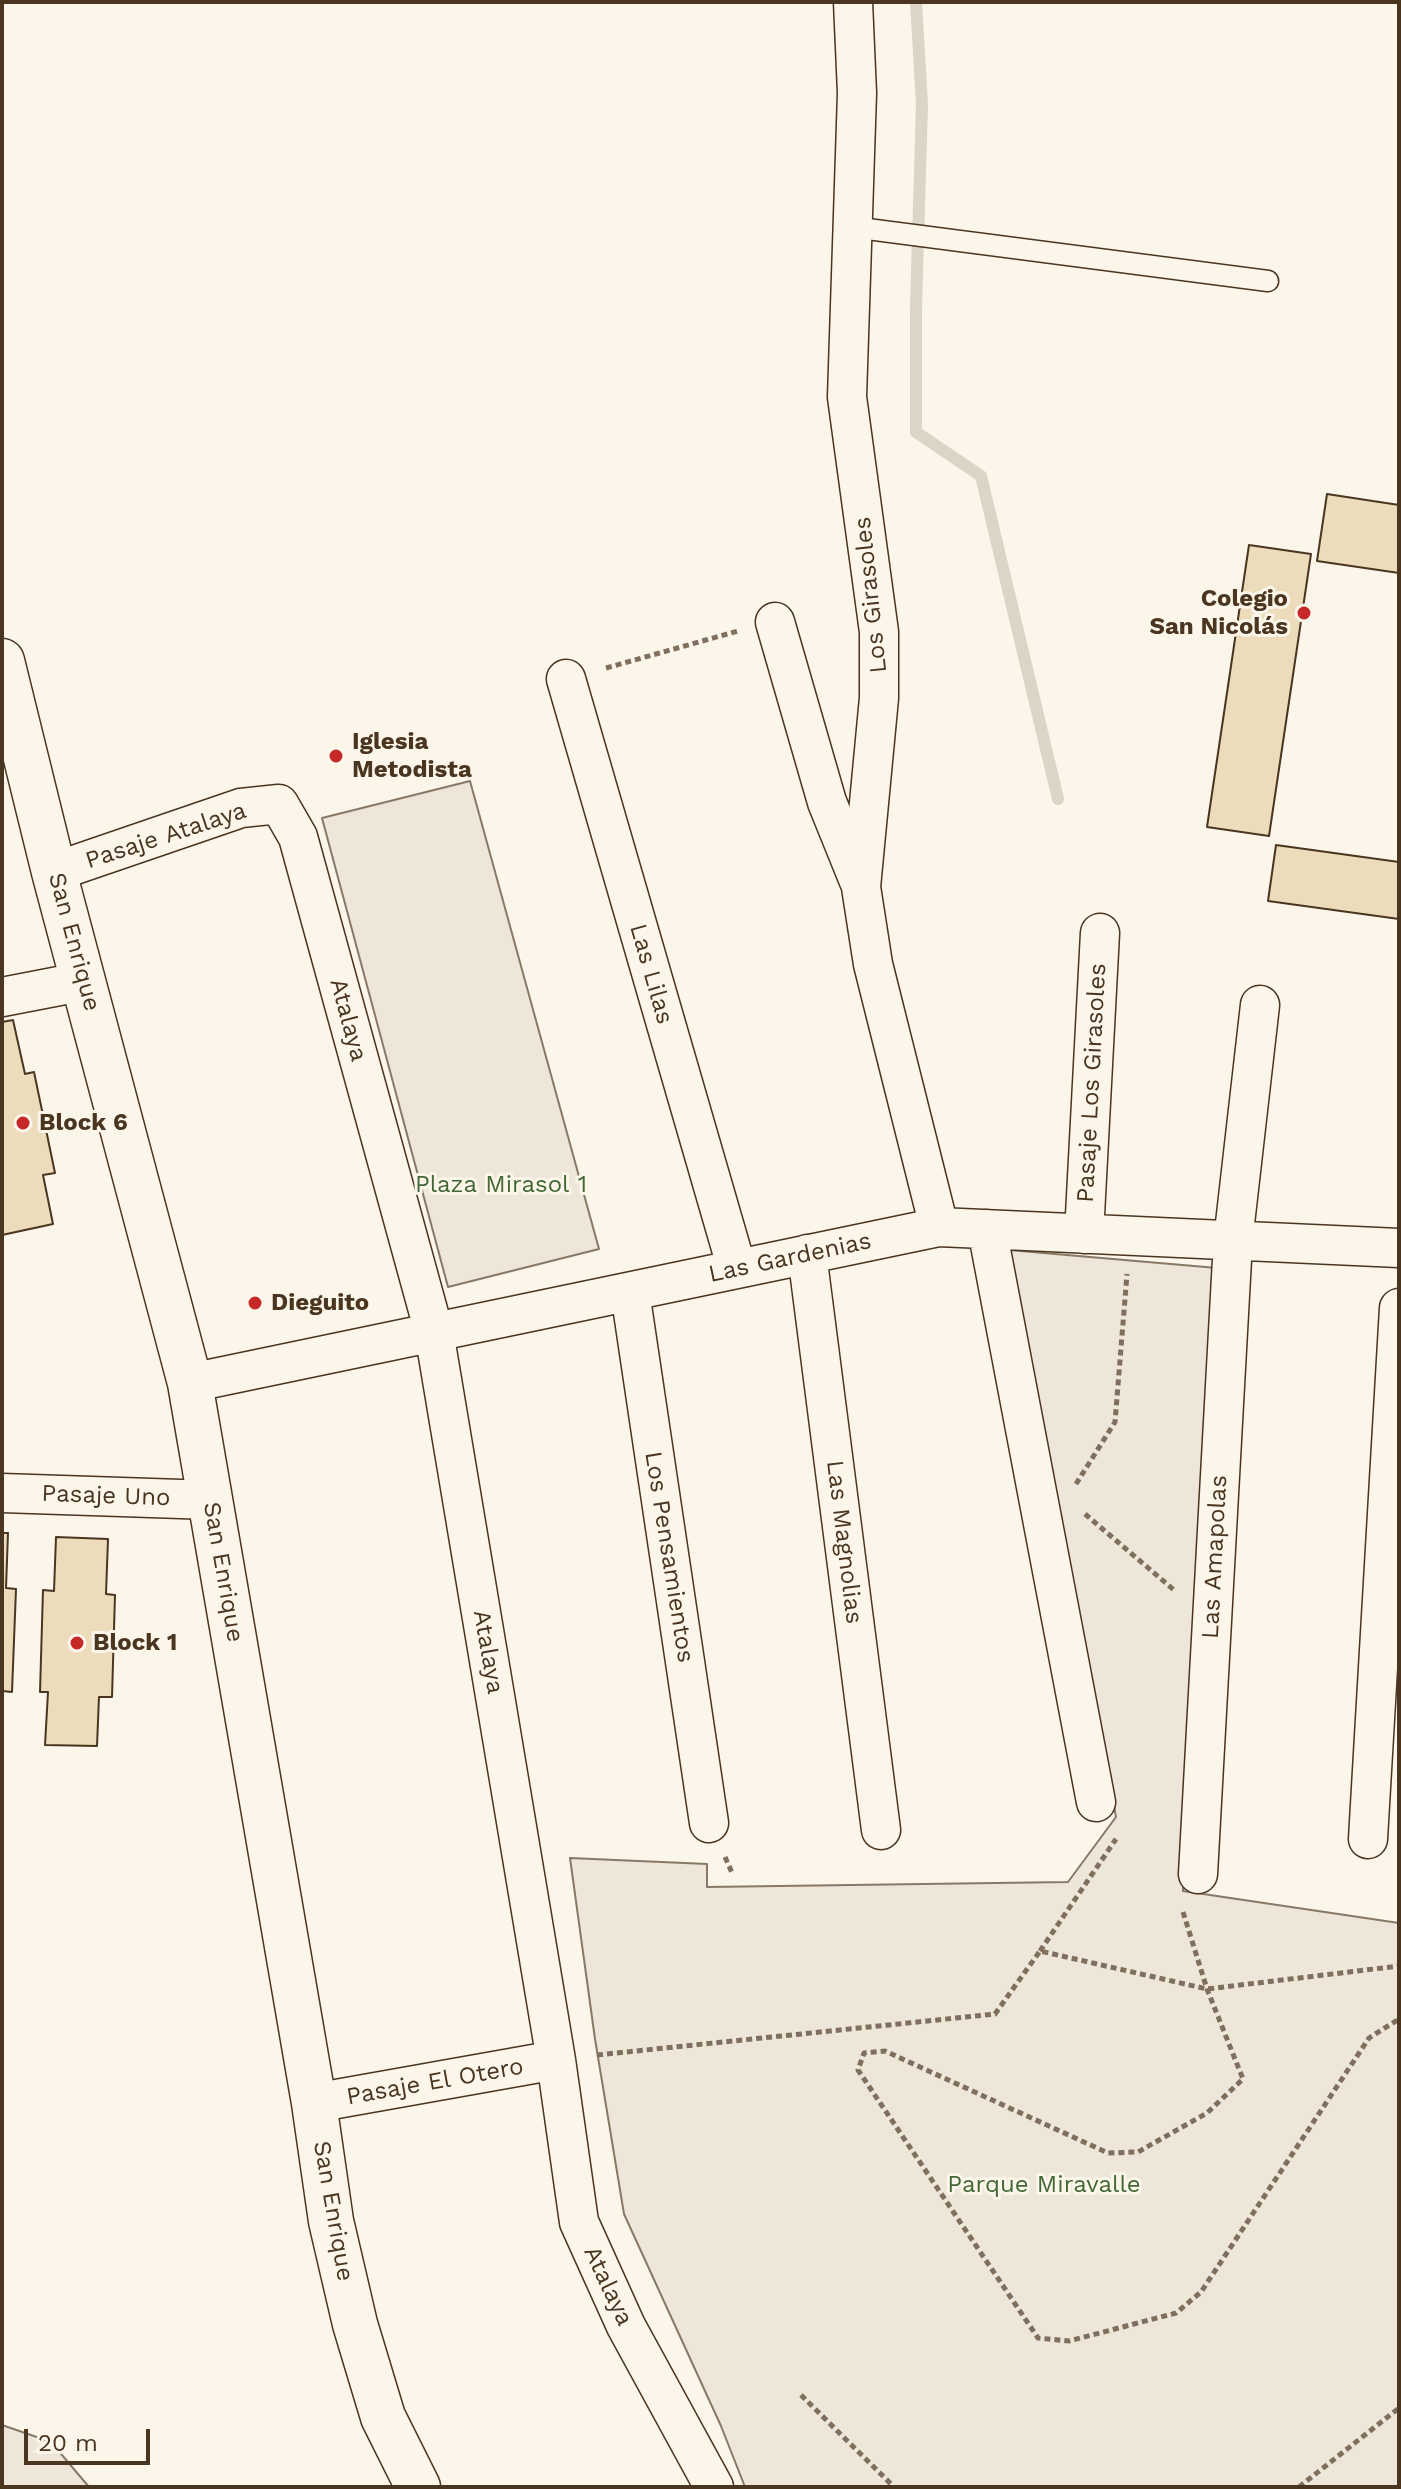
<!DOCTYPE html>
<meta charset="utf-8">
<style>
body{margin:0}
#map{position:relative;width:1401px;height:2489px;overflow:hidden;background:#fbf6e9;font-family:"Work Sans",sans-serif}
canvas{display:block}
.frame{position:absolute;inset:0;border:4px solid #4a3520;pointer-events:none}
.scale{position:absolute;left:24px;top:2429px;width:126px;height:36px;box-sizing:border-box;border:4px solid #4a3520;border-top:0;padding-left:10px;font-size:24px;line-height:28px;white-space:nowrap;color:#4a3520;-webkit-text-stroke:6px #fbf6e9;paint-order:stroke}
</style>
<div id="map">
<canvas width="1401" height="2489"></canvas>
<div class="frame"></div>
<div class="scale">20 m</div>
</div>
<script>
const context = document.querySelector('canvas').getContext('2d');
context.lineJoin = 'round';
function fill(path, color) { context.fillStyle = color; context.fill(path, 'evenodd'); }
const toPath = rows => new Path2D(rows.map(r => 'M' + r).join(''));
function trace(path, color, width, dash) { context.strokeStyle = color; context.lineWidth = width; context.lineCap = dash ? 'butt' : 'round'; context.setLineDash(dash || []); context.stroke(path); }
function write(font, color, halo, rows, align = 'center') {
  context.font = font + ' "Work Sans",sans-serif'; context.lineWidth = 6; context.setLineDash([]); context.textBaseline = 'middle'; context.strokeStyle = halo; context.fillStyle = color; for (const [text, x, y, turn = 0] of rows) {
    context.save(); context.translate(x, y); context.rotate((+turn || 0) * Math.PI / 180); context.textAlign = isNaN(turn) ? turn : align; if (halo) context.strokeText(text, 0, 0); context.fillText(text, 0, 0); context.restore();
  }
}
const green = toPath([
 [470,781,599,1249,448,1287,322,818,470,781],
 [1009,1250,1217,1268,1183,1891,1399,1923,1399,2487,745,2487,721,2426,624,2214,595,2039,570,1858,707,1864,707,1887,1068,1882,1116,1817,1009,1250],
 [2,2425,51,2442,89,2487,2,2487,2,2425]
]);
fill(green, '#ede6d9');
trace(green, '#887966', 2);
trace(toPath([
 [916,2,922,104,916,307,916,432,981,476,1058,799]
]), '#dcd4c6', 12);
const building = toPath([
 [1327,494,1399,505,1399,573,1317,561,1327,494],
 [1249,545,1311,554,1269,836,1207,827,1249,545],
 [1276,845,1399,862,1399,919,1268,901,1276,845],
 [13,1020,25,1074,34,1072,55,1173,43,1175,53,1224,2,1235,2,1022,13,1020],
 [2,1533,8,1533,6,1588,16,1589,12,1692,2,1691,2,1533],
 [56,1537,108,1539,106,1594,115,1595,112,1697,99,1697,97,1746,45,1745,48,1692,40,1692,43,1590,54,1591,56,1537]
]);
fill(building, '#ecdcbc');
trace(building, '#4a3520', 2);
const lane = toPath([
 [852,227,1268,281]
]);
const street = toPath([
 [853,2,857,93,847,397,879,632,879,698,861,887,873,964,939,1227],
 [775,622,827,802,859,881],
 [566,679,737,1269],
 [54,872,241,808,279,804,298,837,434,1332,556,2060,579,2222,626,2326,714,2487],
 [2,997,85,981],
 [987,1229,1096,1802],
 [1084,1234,1100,933],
 [807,1254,881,1830],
 [630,1292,709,1823],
 [190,1383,939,1227,1399,1248],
 [2,1493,211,1500],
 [1368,1839,1399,1308],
 [1198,1874,1233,1241,1260,1005],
 [314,2103,556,2060]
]);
const secondary = toPath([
 [2,661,54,872,190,1383,314,2103,331,2221,355,2324,383,2417,418,2487]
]);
trace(lane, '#4a3520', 23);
trace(street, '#4a3520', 41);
trace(secondary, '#4a3520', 47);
trace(toPath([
 [606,668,738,631],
 [1076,1484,1115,1422,1127,1274],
 [1085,1514,1174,1590],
 [725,1857,733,1875],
 [1183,1912,1207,1989,1243,2079,1207,2113,1138,2152,1108,2153,885,2051,864,2053,858,2070,1038,2338,1069,2341,1176,2313,1201,2292,1369,2038,1399,2019],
 [1040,1951,1116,1839],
 [597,2055,995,2014,1040,1951,1207,1989,1399,1966],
 [801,2395,894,2487],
 [1299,2487,1399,2408]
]), '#7f6f5c', 5, [6, 4]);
trace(lane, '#fbf6e9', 20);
trace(street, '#fbf6e9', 38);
trace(secondary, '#fbf6e9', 44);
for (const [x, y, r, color] of [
 [1304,613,8,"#c62828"],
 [336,756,8,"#c62828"],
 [23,1123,8,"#c62828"],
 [255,1303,8,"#c62828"],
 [77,1643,8,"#c62828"]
]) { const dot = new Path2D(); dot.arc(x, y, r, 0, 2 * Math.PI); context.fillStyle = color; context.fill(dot); trace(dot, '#fbf6e9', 3); }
write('24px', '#4a3520', '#fbf6e9', [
 ["Los Girasoles",871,595,-96],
 ["Pasaje Atalaya",166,836,-18],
 ["San Enrique",74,942,75],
 ["Las Lilas",651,974,74],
 ["Atalaya",348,1020,75],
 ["Pasaje Los Girasoles",1092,1083,-87],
 ["Las Gardenias",790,1258,-12],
 ["Pasaje Uno",106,1496,2],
 ["Las Magnolias",844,1542,83],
 ["Los Pensamientos",669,1557,81],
 ["Las Amapolas",1215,1557,-87],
 ["San Enrique",223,1572,80],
 ["Atalaya",488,1652,80],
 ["Pasaje El Otero",435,2082,-10],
 ["San Enrique",333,2211,80],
 ["Atalaya",608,2286,65]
]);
write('bold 24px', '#4a3520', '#fbf6e9', [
 ["Colegio",1288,599,"right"],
 ["San Nicolás",1288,627,"right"],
 ["Iglesia",352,742],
 ["Metodista",352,770],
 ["Block 6",39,1123],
 ["Dieguito",271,1303],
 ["Block 1",93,1643]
], 'left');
write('24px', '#436837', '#fbf6e9', [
 ["Plaza Mirasol 1",501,1185],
 ["Parque Miravalle",1044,2185]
]);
</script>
